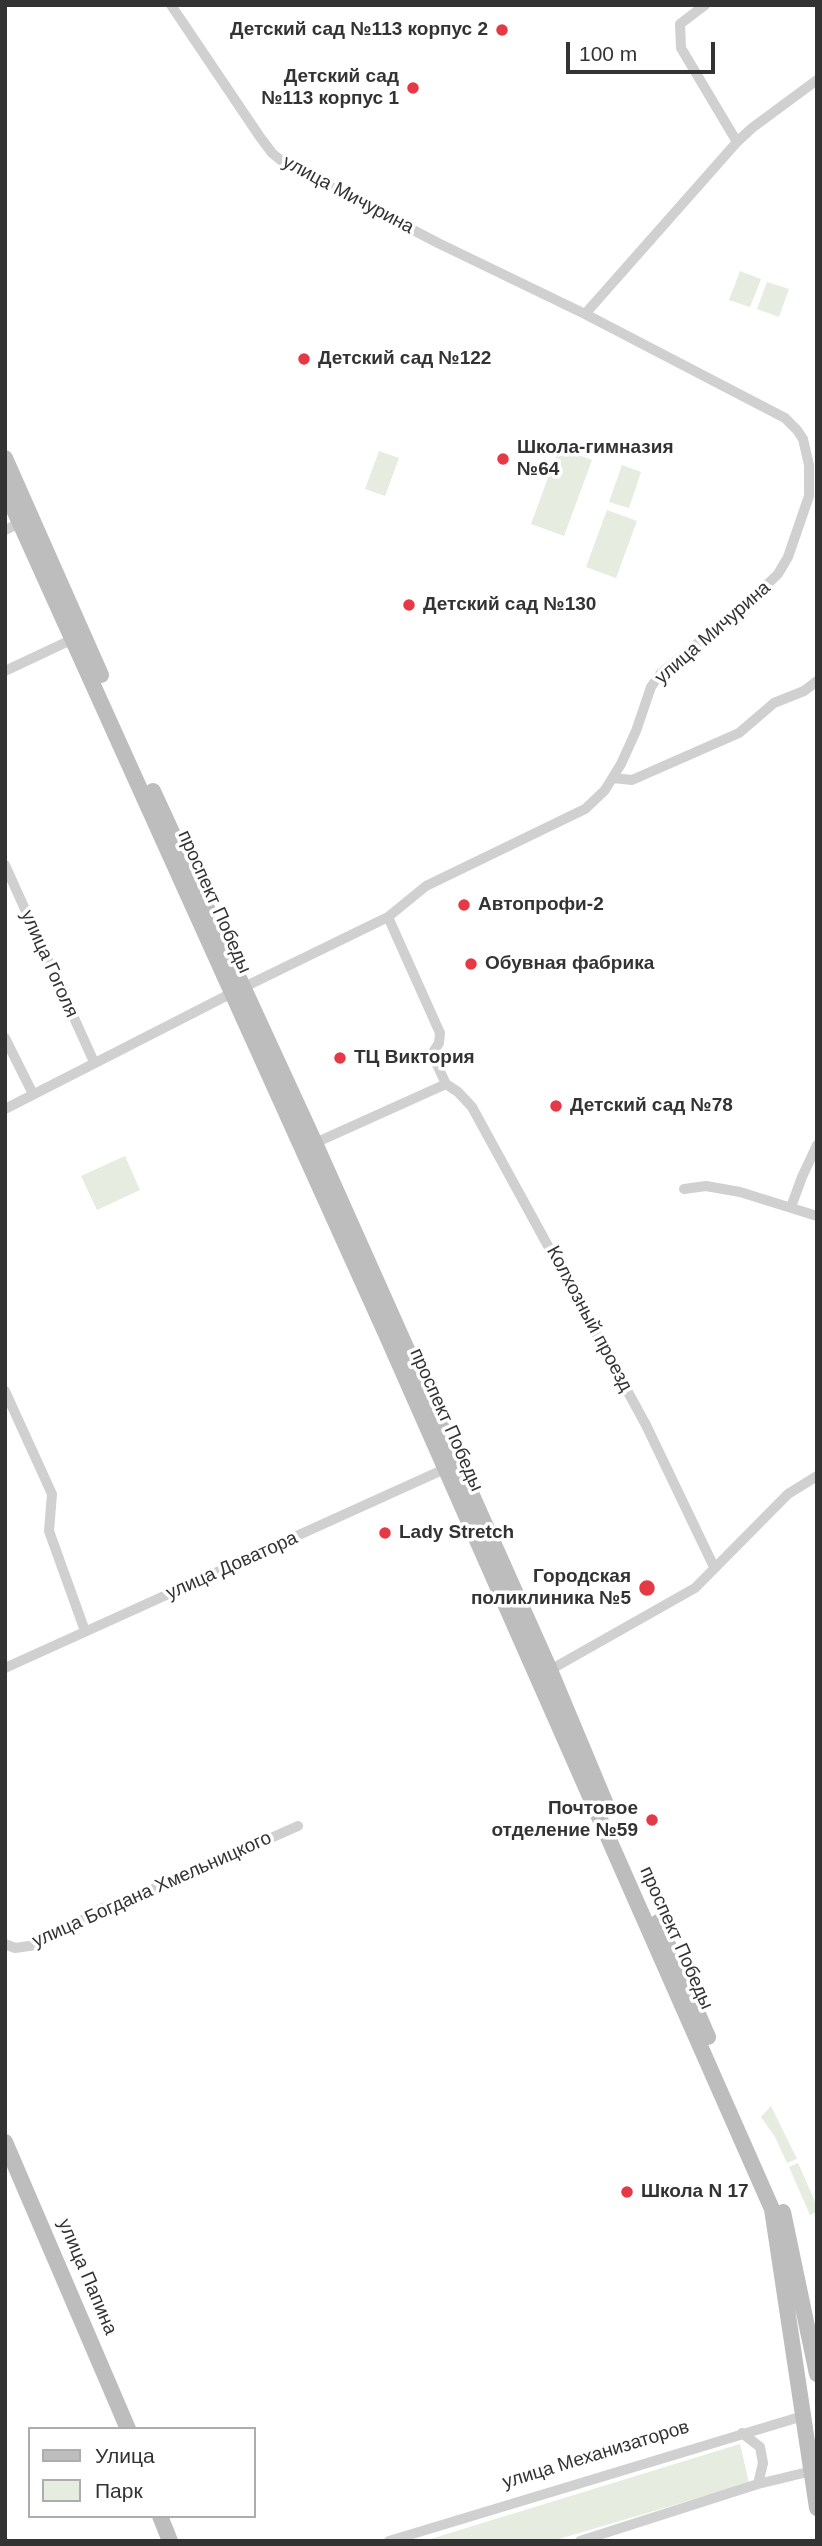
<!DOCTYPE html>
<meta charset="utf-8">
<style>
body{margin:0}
#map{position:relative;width:822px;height:2546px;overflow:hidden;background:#fff;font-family:Arial,sans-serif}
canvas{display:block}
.frame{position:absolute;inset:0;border:7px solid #333;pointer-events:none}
.legend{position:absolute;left:28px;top:2427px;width:228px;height:91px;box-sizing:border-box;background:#fff;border:2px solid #adadad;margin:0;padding:9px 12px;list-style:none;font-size:21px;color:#333}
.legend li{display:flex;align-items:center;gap:14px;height:35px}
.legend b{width:35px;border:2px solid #adadad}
.scale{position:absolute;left:566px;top:42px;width:149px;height:32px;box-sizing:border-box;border:4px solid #333;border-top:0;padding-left:9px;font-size:21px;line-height:24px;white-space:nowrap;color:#333;-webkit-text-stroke:5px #fff;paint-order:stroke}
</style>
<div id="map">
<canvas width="822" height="2546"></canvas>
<div class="frame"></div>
<ul class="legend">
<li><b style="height:9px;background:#bdbdbd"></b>Улица</li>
<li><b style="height:19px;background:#e6ecdf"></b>Парк</li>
</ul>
<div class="scale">100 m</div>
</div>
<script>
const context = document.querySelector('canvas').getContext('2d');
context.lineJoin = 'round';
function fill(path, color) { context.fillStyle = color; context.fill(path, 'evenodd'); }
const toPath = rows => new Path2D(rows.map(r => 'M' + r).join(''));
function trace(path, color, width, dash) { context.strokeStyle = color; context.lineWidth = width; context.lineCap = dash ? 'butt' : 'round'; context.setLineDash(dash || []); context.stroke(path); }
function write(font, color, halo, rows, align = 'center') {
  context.font = font + ' Arial,sans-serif'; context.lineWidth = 7; context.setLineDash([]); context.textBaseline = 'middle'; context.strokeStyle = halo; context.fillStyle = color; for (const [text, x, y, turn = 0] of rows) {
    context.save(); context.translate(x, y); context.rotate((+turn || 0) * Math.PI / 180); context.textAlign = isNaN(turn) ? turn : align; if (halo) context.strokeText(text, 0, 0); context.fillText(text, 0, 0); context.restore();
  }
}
fill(toPath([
 [740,271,761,279,750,307,729,300],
 [767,282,789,289,779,317,757,309],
 [559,448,592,460,564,536,531,524],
 [379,451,399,458,385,496,365,489],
 [622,465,641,472,629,508,609,502],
 [607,510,637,521,616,578,586,567],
 [125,1156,140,1190,97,1210,81,1176],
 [771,2106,797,2159,787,2163,775,2137,761,2117],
 [798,2163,817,2206,817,2212,810,2215,789,2167],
 [740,2444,749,2483,552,2541,424,2541]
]), '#e6ecdf');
trace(toPath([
 [171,5,260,137,272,153,283,162,438,243,585,314],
 [705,5,680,24,681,48,737,142],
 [5,530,20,523],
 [5,671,73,639],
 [613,778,632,780,739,733,774,703,804,691,817,681],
 [5,865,94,1062],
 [388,917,440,1033,439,1043,432,1054,446,1084,458,1092,472,1107,646,1425,714,1567],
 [5,1038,33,1094],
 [5,1109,232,993,388,917,426,886,585,809,605,790,621,764,636,731,651,687,660,674,751,600,778,574,788,557,809,496,809,465,803,439,797,430,785,418,585,314,737,142,752,128,817,80],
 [315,1143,446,1084],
 [684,1189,706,1186,740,1192,817,1216],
 [791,1207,802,1177,817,1145],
 [5,1391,52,1494,49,1531,85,1631],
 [5,1668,449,1467],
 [550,1670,695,1588,788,1494,817,1476],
 [5,1944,15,1948,36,1945,64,1932,100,1909,167,1884,298,1826],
 [742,2433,760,2447,763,2463,758,2484],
 [389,2541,803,2416],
 [580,2541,758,2484,812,2471]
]), '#d0d0d0', 10);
trace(toPath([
 [5,458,101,675],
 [5,490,386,1334,772,2209,817,2508],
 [153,791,315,1143,550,1670,608,1809],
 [658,1922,708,2037],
 [5,2142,128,2429],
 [783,2212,817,2374],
 [160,2516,170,2541]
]), '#bdbdbd', 16);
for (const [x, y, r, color] of [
 [502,30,7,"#e63946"],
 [413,88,7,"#e63946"],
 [304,359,7,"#e63946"],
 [503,459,7,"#e63946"],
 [409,605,7,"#e63946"],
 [464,905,7,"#e63946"],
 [471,964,7,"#e63946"],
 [340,1058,7,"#e63946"],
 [556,1106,7,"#e63946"],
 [385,1533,7,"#e63946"],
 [647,1588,9,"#e63946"],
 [652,1820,7,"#e63946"],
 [627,2192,7,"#e63946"]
]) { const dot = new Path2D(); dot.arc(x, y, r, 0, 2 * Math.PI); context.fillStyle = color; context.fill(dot); trace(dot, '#fff', 2.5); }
write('bold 19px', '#333', '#fff', [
 ["Детский сад №113 корпус 2",488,30,"right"],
 ["Детский сад",399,77,"right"],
 ["№113 корпус 1",399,99,"right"],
 ["Детский сад №122",318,359],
 ["Школа-гимназия",517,448],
 ["№64",517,470],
 ["Детский сад №130",423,605],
 ["Автопрофи-2",478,905],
 ["Обувная фабрика",485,964],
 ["ТЦ Виктория",354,1058],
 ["Детский сад №78",570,1106],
 ["Lady Stretch",399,1533],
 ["Городская",631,1577,"right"],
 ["поликлиника №5",631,1599,"right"],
 ["Почтовое",638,1809,"right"],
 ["отделение №59",638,1831,"right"],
 ["Школа N 17",641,2192]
], 'left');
write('19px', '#333', '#fff', [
 ["улица Мичурина",348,195,28],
 ["улица Мичурина",713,633,-41],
 ["проспект Победы",214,902,66],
 ["улица Гоголя",49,964,66],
 ["Колхозный проезд",589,1319,62],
 ["проспект Победы",446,1420,66],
 ["улица Доватора",232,1566,-24],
 ["улица Богдана Хмельницкого",152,1890,-24],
 ["проспект Победы",676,1938,66],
 ["улица Папина",87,2277,67],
 ["улица Механизаторов",596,2455,-17]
]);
</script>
